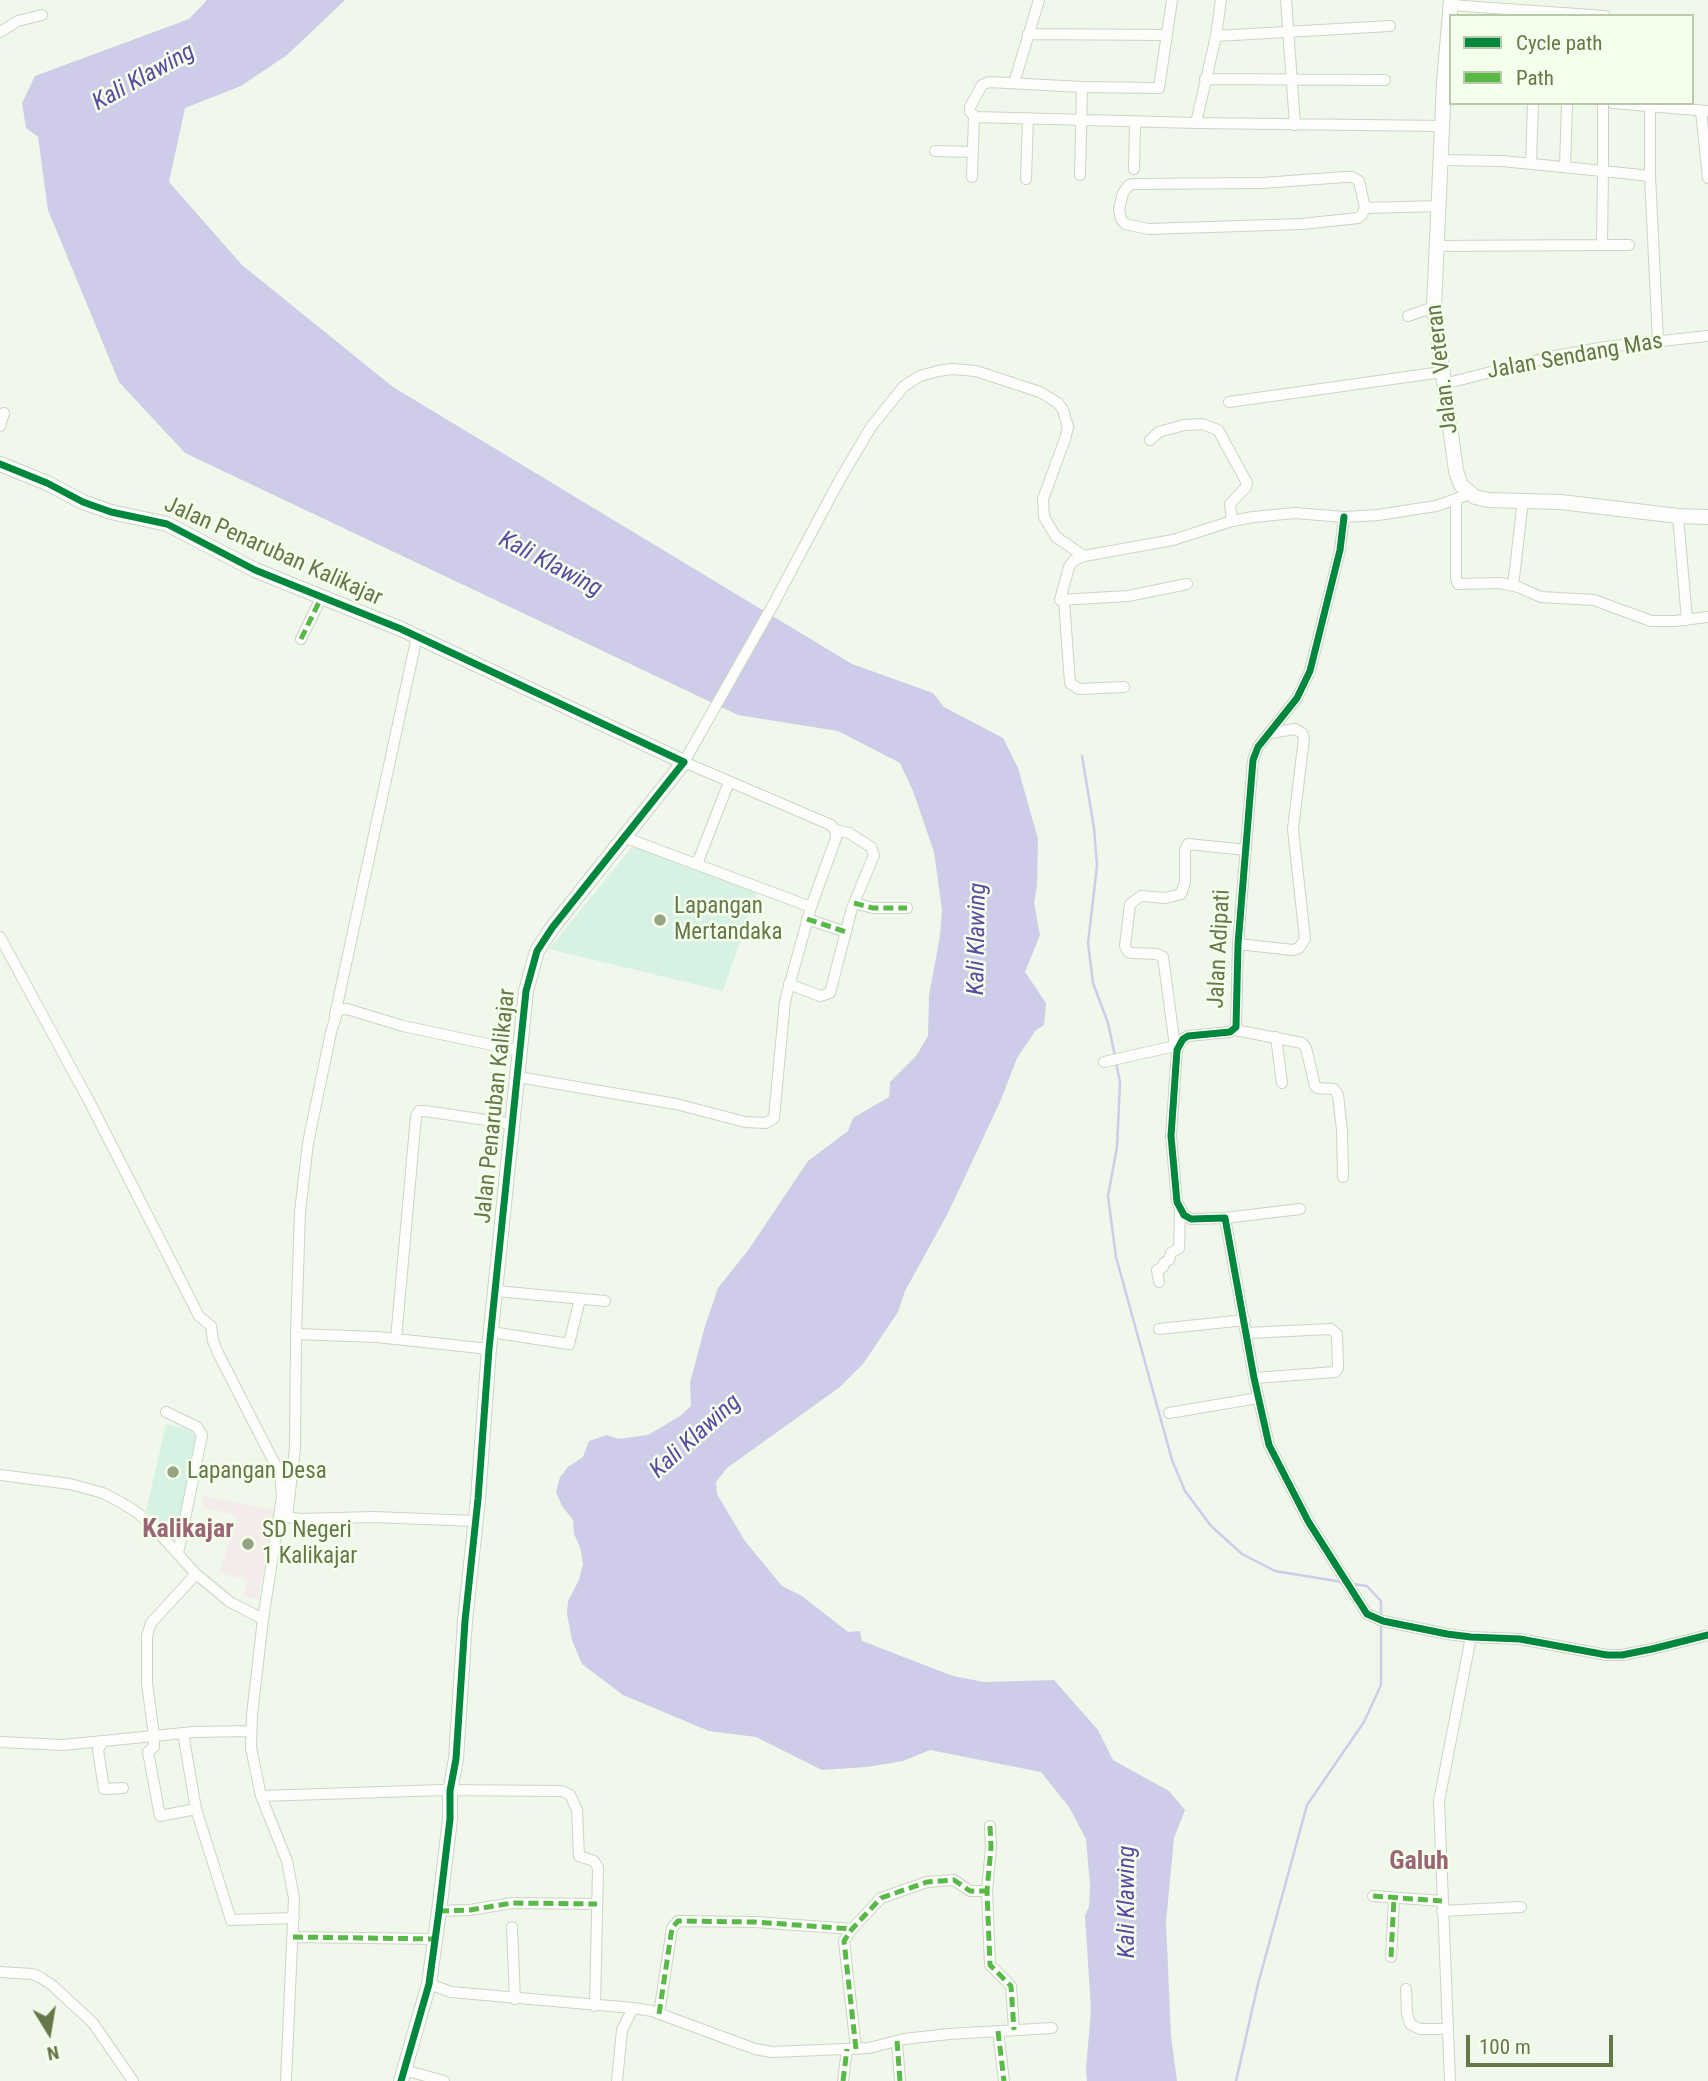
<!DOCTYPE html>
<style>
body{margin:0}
#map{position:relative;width:1708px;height:2081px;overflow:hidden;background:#eff8eb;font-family:"Roboto Condensed",sans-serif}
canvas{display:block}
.legend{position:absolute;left:1449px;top:14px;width:245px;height:91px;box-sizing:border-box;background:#f4ffec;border:2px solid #bbc9ab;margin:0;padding:9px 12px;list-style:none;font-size:21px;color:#667749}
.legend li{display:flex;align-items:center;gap:14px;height:35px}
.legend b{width:35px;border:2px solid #bbc9ab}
.north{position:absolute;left:14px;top:1997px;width:70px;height:70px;-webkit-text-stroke:5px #f4ffec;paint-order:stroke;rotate:169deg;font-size:19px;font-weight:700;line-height:28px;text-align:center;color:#667749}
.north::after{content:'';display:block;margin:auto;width:24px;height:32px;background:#667749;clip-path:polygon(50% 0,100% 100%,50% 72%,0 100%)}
.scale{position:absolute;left:1466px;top:2035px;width:147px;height:32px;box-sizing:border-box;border:4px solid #667749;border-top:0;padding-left:9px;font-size:21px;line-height:24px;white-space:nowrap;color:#667749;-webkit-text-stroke:5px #f4ffec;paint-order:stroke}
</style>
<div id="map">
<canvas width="1708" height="2081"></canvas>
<ul class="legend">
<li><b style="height:9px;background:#00873e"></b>Cycle path</li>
<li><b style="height:9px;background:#58b947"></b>Path</li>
</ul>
<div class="north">N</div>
<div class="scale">100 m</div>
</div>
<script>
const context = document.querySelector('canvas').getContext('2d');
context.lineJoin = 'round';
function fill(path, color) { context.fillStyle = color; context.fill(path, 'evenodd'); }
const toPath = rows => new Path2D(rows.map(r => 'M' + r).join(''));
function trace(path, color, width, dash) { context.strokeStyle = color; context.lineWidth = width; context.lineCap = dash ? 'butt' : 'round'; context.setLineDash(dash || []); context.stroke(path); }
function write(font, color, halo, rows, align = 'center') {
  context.font = font + ' "Roboto Condensed",sans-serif'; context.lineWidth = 5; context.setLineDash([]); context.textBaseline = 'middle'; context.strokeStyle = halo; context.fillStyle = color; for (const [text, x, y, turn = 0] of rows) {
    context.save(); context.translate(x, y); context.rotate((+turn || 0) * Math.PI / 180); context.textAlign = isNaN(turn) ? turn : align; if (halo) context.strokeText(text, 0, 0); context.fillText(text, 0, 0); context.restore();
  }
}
fill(toPath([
 [204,1496,274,1510,258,1600,244,1597,247,1580,220,1573,236,1515,202,1507]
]), '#f4ecea');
fill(toPath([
 [633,846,757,892,723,991,549,949],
 [166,1424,199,1433,177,1539,146,1511]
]), '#d7f1e2');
fill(toPath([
 [207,0,345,0,287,55,241,86,185,108,169,182,242,265,393,387,852,664,933,693,944,707,1003,738,1018,768,1038,839,1037,885,1034,903,1040,935,1025,972,1046,1003,1044,1025,1036,1030,1017,1058,1000,1102,948,1213,905,1291,898,1312,863,1364,840,1387,727,1468,716,1482,717,1494,745,1541,782,1586,802,1596,848,1632,860,1631,862,1641,953,1676,984,1682,1054,1680,1098,1730,1113,1760,1169,1791,1185,1810,1174,1838,1166,1922,1171,2036,1177,2081,1087,2081,1086,2069,1091,2010,1085,1916,1089,1906,1090,1886,1086,1839,1069,1807,1041,1772,930,1750,903,1761,867,1767,822,1770,756,1737,709,1731,623,1695,582,1664,572,1640,567,1614,568,1601,579,1580,583,1564,580,1547,574,1534,573,1520,562,1506,556,1492,560,1477,568,1467,583,1457,589,1441,607,1435,618,1439,648,1435,680,1416,691,1406,690,1383,705,1326,718,1288,749,1249,808,1161,848,1131,853,1118,889,1097,890,1082,916,1056,928,1036,929,995,940,936,942,910,934,852,913,791,900,763,838,731,738,715,185,453,119,382,48,210,38,137,26,128,22,103,35,76,189,19]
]), '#cecce8');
trace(toPath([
 [1082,756,1094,828,1097,866,1088,943,1093,983,1108,1023,1115,1056],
 [1116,1063,1120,1082,1117,1147,1108,1196,1116,1257,1172,1460,1185,1491,1211,1526,1242,1554,1275,1571,1342,1582],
 [1352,1584,1367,1586,1381,1601,1381,1618],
 [1236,2081,1258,1984,1307,1805,1364,1722,1381,1685,1381,1624]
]), '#cecce8', 2.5);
const minor = toPath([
 [1172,0,1159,88,1082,87,989,82,982,85,970,107,970,112,976,117,1196,123],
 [1286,0,1295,125],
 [1450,5,1605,16],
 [1390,26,1216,36,1196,123,1442,126],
 [0,32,18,21,42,15],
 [1028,34,1167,35],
 [1216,36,1221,0],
 [1205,79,1385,80],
 [1014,83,1039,0],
 [1613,103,1708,111],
 [1650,107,1650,176,1658,341],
 [1701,111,1708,178],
 [935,151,973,152],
 [1441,160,1502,161,1603,171,1603,103],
 [1531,163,1533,103],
 [1565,167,1567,103],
 [1134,169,1135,122],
 [1080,175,1082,87],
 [972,177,974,116],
 [1026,179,1028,118],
 [1365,208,1359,181,1352,177,1345,177,1262,183,1133,184,1129,185,1123,193,1119,209,1121,219,1125,224,1148,229,1302,224,1358,218,1362,215,1365,208,1439,206],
 [1629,245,1602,245,1603,171,1650,176],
 [1437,246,1602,245],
 [1408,316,1434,307],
 [1444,384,1550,357,1605,347,1708,336],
 [1229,402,1442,372],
 [0,426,4,413],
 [1150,440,1159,432,1184,425,1202,424,1218,430,1247,483,1246,487,1230,504,1232,521],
 [1456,500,1456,578,1458,584,1500,583,1518,587,1541,597,1594,600,1651,621,1675,621,1708,617],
 [1678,516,1687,620],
 [1344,517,1340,550,1310,671,1297,698,1258,747,1253,760,1238,944,1236,1027,1230,1032,1188,1036,1183,1039,1177,1050,1171,1136,1177,1202,1184,1215,1191,1219,1225,1218,1254,1378,1269,1445,1308,1521,1367,1614,1383,1621,1447,1634,1471,1637,1520,1639,1607,1655,1622,1655,1652,1649,1708,1635],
 [1187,584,1128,596,1060,600,1069,567,1074,560,1084,556,1173,540,1232,521,1253,517,1295,513,1344,517,1378,515,1436,506,1470,494],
 [1513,586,1523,500],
 [1064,601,1070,683,1079,689,1124,687],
 [301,639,321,598],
 [626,838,811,907],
 [697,864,729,782],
 [854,903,873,908,907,908],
 [807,919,846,932],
 [0,937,89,1101,199,1316,211,1326,213,1341,219,1355,280,1474,282,1496,263,1619],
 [1238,944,1293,950,1299,948,1305,939,1293,829,1304,738,1302,733,1295,729,1270,733],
 [789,984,820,996,830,993,852,908,874,855,871,847,849,833,835,830],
 [335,1015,417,636],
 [1235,1030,1302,1043,1306,1048,1315,1086,1317,1088,1334,1089,1338,1095,1342,1130,1343,1177],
 [1276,1037,1282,1083],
 [1175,1046,1163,957,1157,954,1133,953,1128,952,1125,946,1130,904,1141,896,1166,898,1181,894,1185,882,1185,850,1188,844,1246,850],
 [1104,1062,1175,1046,1177,1050],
 [518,1077,676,1104,745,1122,766,1123,774,1118,785,1001,811,907,836,838,835,830,831,825,684,762,774,603,839,481,871,427,904,386,920,376,938,371,952,369,976,371,1040,392,1058,403,1063,410,1068,427,1065,439,1043,499,1044,517,1056,537,1084,556],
 [1225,1218,1300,1209],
 [1159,1282,1157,1270,1163,1267,1164,1263,1169,1260,1171,1253,1179,1248,1180,1210],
 [496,1291,605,1301],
 [1159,1329,1245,1320],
 [491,1332,569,1344,580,1299],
 [1247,1333,1331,1329,1337,1334,1338,1368,1335,1372,1254,1378],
 [296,1334,300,1212,308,1143,331,1032,338,1010,347,1009,403,1026,520,1051],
 [396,1339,416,1116,419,1111,425,1111,513,1124],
 [166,1412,197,1427,202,1435,178,1553],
 [1169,1413,1258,1398],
 [0,1475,70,1484,103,1493,122,1503,138,1513,157,1531,196,1574,230,1602,263,1619,252,1715,251,1748,261,1796,287,1861,294,1898,286,2081],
 [282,1516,299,1519,374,1517,474,1521],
 [287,1517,295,1448,296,1334,377,1337,489,1349],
 [196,1574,151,1623,147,1636,147,1683,154,1736,154,1747,148,1752,149,1757,160,1816,196,1809],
 [183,1733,196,1809,231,1920,294,1918],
 [0,1742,63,1745,194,1732,251,1731],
 [102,1742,98,1750,104,1789,123,1788],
 [261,1796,444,1790,562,1791,570,1795,577,1810,579,1856,594,1861,598,1868,595,2006],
 [990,1826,991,1847,987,1891,990,1965,1011,1986,1014,2030],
 [1373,1896,1442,1901],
 [439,1911,470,1910,512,1903,597,1904],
 [1442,1911,1521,1907],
 [512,1927,515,1999],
 [293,1937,435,1939],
 [1391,1957,1394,1898],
 [0,1972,32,1974,40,1977,53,1986,93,2023,133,2081],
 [429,1984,451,1992,633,2008,652,2011,755,2049,772,2052,869,2048,904,2039,949,2034,1052,2028],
 [1406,1989,1407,2013,1410,2024,1420,2029,1448,2029],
 [659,2014,672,1928,678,1921,755,1922,852,1929],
 [998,2031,1004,2081],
 [897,2041,900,2081],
 [856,2049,844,1941,852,1929,881,1898,927,1882,954,1880,970,1891,987,1891],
 [404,2070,444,2081],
 [617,2081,622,2030,633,2008],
 [843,2081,847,2049],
 [1450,2081,1439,1801,1471,1637]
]);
const tertiary = toPath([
 [1451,0,1444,83,1434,307,1456,471,1461,485,1475,497,1488,500,1561,502,1678,516,1708,517],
 [0,464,47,483,83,502,111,512,167,524,255,570,401,629,684,762,552,928,537,951,526,991,489,1349,478,1499,465,1621,456,1759,450,1791,450,1819,439,1911,429,1984,401,2081]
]);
trace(minor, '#ccd5c3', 12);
trace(tertiary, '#ccd5c3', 16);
trace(minor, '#fdfefc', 10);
trace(tertiary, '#fdfefc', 14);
trace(toPath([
 [301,639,321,598],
 [854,903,873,908,907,908],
 [807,919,846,932],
 [990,1826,991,1847,987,1891,990,1965,1011,1986,1014,2030],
 [1373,1896,1442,1901],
 [439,1911,470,1910,512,1903,597,1904],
 [293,1937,435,1939],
 [1391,1957,1394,1898],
 [659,2014,672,1928,678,1921,755,1922,852,1929],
 [998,2031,1004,2081],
 [897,2041,900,2081],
 [856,2049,844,1941,852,1929,881,1898,927,1882,954,1880,970,1891,987,1891],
 [843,2081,847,2049]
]), '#58b947', 5, [10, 5]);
trace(toPath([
 [0,464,47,483,83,502,111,512,167,524,255,570,401,629,684,762,552,928,537,951,526,991,489,1349,478,1499,465,1621,456,1759,450,1791,450,1819,439,1911,429,1984,401,2081],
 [1344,517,1340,550,1310,671,1297,698,1258,747,1253,760,1238,944,1236,1027,1230,1032,1188,1036,1183,1039,1177,1050,1171,1136,1177,1202,1184,1215,1191,1219,1225,1218,1254,1378,1269,1445,1308,1521,1367,1614,1383,1621,1447,1634,1471,1637,1520,1639,1607,1655,1622,1655,1652,1649,1708,1635]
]), '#00873e', 7);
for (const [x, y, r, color] of [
 [660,920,7,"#96a482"],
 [173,1472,7,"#96a482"],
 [248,1544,7,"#96a482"]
]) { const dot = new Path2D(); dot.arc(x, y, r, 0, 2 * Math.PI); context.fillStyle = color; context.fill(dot); trace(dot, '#f4ffec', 2.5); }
write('23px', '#667749', '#f4ffec', [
 ["Jalan Sendang Mas",1575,357,-10],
 ["Jalan. Veteran",1443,369,-97],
 ["Jalan Penaruban Kalikajar",273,552,24],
 ["Jalan Adipati",1220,949,-87],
 ["Jalan Penaruban Kalikajar",496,1106,-84]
]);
write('23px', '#667749', '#f4ffec', [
 ["Lapangan",674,907],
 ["Mertandaka",674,933],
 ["Lapangan Desa",187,1472],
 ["SD Negeri",262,1531],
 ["1 Kalikajar",262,1557]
], 'left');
write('italic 24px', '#5a4ba1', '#f4ffec', [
 ["Kali Klawing",144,78,-29],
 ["Kali Klawing",550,565,28],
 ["Kali Klawing",978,939,-89],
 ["Kali Klawing",696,1437,-42],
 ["Kali Klawing",1128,1902,-90]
]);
write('bold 26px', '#9b6576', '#f4ffec', [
 ["Kalikajar",188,1530],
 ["Galuh",1419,1862]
]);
</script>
